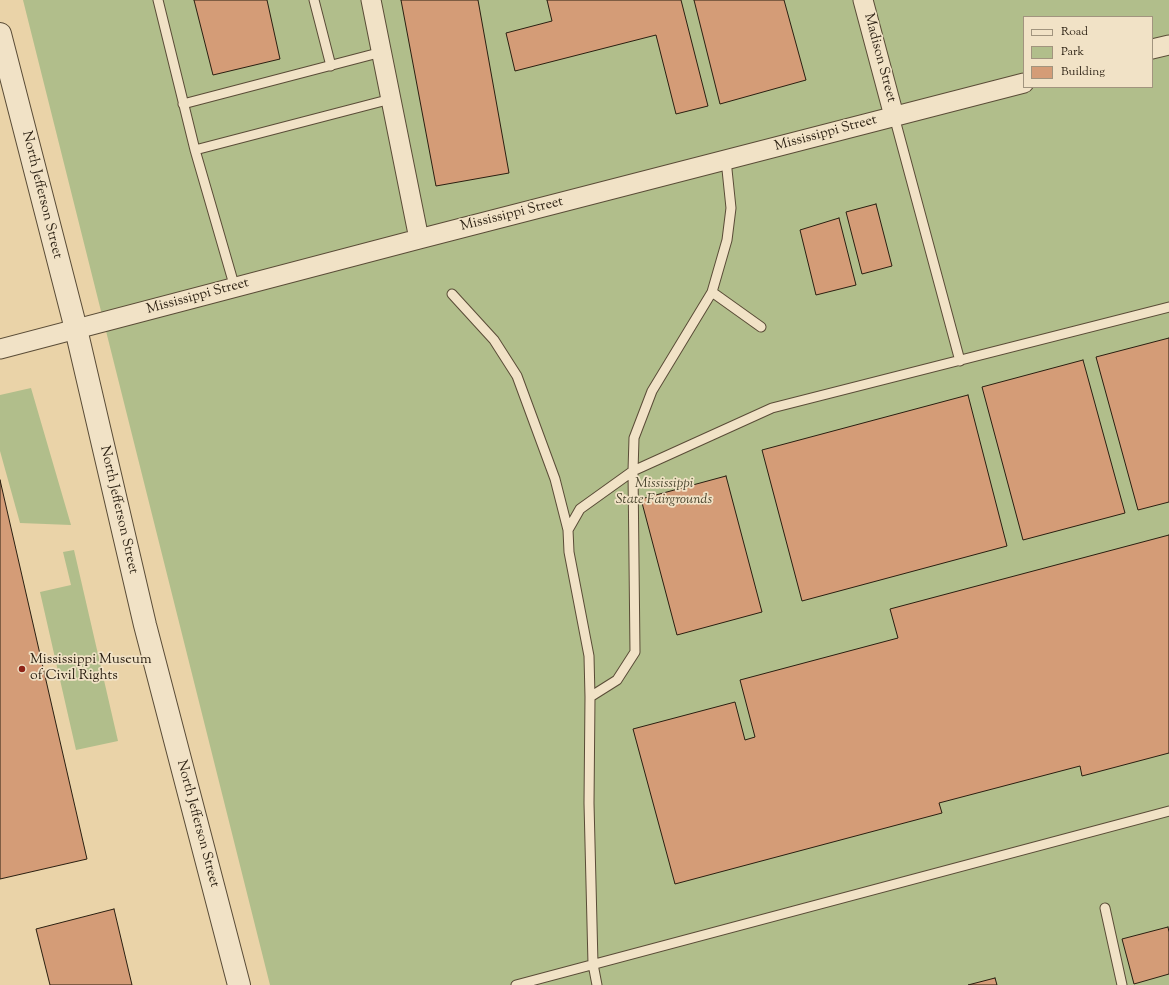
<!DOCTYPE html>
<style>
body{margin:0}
#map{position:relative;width:1169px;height:985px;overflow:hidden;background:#ead3a8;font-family:"Sorts Mill Goudy",serif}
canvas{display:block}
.legend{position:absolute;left:1023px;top:16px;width:130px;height:72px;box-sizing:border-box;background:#f1e2c6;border:1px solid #a1947e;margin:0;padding:5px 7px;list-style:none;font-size:12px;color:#2a1f11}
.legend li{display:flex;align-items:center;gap:8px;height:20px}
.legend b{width:20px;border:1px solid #a1947e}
</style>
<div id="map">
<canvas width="1169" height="985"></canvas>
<ul class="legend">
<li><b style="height:5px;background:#f1e2c6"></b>Road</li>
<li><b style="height:11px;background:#b1be8b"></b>Park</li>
<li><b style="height:11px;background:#d49c77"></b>Building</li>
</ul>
</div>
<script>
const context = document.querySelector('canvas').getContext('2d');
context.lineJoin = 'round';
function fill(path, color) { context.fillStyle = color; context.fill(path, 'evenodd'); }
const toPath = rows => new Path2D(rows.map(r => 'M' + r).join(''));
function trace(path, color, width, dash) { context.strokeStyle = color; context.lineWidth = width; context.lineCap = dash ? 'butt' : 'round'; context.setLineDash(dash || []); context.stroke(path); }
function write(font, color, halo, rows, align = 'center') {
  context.font = font + ' "Sorts Mill Goudy",serif'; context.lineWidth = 3.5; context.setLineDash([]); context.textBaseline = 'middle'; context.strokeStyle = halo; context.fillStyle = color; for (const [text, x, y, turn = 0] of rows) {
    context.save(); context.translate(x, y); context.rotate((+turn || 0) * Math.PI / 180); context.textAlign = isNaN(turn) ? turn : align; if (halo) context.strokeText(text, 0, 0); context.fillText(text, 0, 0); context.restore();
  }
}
fill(toPath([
 [23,0,1169,0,1169,985,270,985],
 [1024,17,1152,17,1152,87,1024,87],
 [31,388,71,525,20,523,0,451,0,395],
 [74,550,118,741,76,750,40,592,71,585,63,552]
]), '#b1be8b');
const building = toPath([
 [194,0,267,0,280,59,213,75,194,0],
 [401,0,478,0,509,173,436,186,401,0],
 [547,0,681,0,708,106,676,114,656,35,515,71,506,33,552,21,547,0],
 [694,0,784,0,806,80,720,104,694,0],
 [876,204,892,266,862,274,846,212,876,204],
 [839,218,856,285,816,295,800,230,839,218],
 [1169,338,1169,502,1138,510,1096,357,1169,338],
 [1083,360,1125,513,1023,540,982,387,1083,360],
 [968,395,1007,546,802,601,762,450,968,395],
 [726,476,762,612,677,635,641,499,726,476],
 [0,480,87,859,0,879,0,480],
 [1169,535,1169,753,1082,776,1080,766,939,803,942,813,675,884,633,729,735,702,745,740,755,737,740,680,898,638,890,609,1169,535],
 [114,909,132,985,50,985,36,929,114,909],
 [1168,927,1169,932,1169,974,1134,984,1122,939,1168,927],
 [995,978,997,985,968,985,995,978]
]);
fill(building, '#d49c77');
trace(building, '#2a1f11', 1);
const service = toPath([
 [158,0,195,150],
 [314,0,331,66],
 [183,104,382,52],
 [894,116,960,361],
 [235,288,195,150,391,99],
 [712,292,761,327],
 [452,294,494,340,517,376,555,479,568,530],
 [590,697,589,656,569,552,568,530,580,509,633,471,634,438,652,391,712,292,727,240,731,208,726,160],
 [1105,908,1122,985],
 [516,985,1169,811],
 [597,985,593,964,589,803,590,697,617,680,635,652,633,471,772,408,1169,307]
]);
const minor = toPath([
 [371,0,419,239],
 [863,0,894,116],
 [1152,49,1169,45],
 [0,349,419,239,1024,83]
]);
const tertiary = toPath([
 [0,34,76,329,145,625,239,985]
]);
trace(service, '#5a4c37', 11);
trace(minor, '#5a4c37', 21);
trace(tertiary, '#5a4c37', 24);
trace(service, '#f1e2c6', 9);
trace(minor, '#f1e2c6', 19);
trace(tertiary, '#f1e2c6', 22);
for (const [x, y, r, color] of [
 [22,669,4,"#8f2418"]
]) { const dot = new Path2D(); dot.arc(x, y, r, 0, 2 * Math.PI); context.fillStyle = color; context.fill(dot); trace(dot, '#f1e2c6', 1.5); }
write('14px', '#2a1f11', '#f1e2c6', [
 ["Madison Street",879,58,75],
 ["Mississippi Street",826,134,-15],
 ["North Jefferson Street",41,195,76],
 ["Mississippi Street",512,215,-14],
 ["Mississippi Street",198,297,-15],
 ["North Jefferson Street",118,510,77],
 ["North Jefferson Street",197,824,75]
]);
write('italic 14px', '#4c4730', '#f1e2c6', [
 ["Mississippi",664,485],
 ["State Fairgrounds",664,501]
]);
write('14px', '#2a1f11', '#f1e2c6', [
 ["Mississippi Museum",30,661],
 ["of Civil Rights",30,677]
], 'left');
</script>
